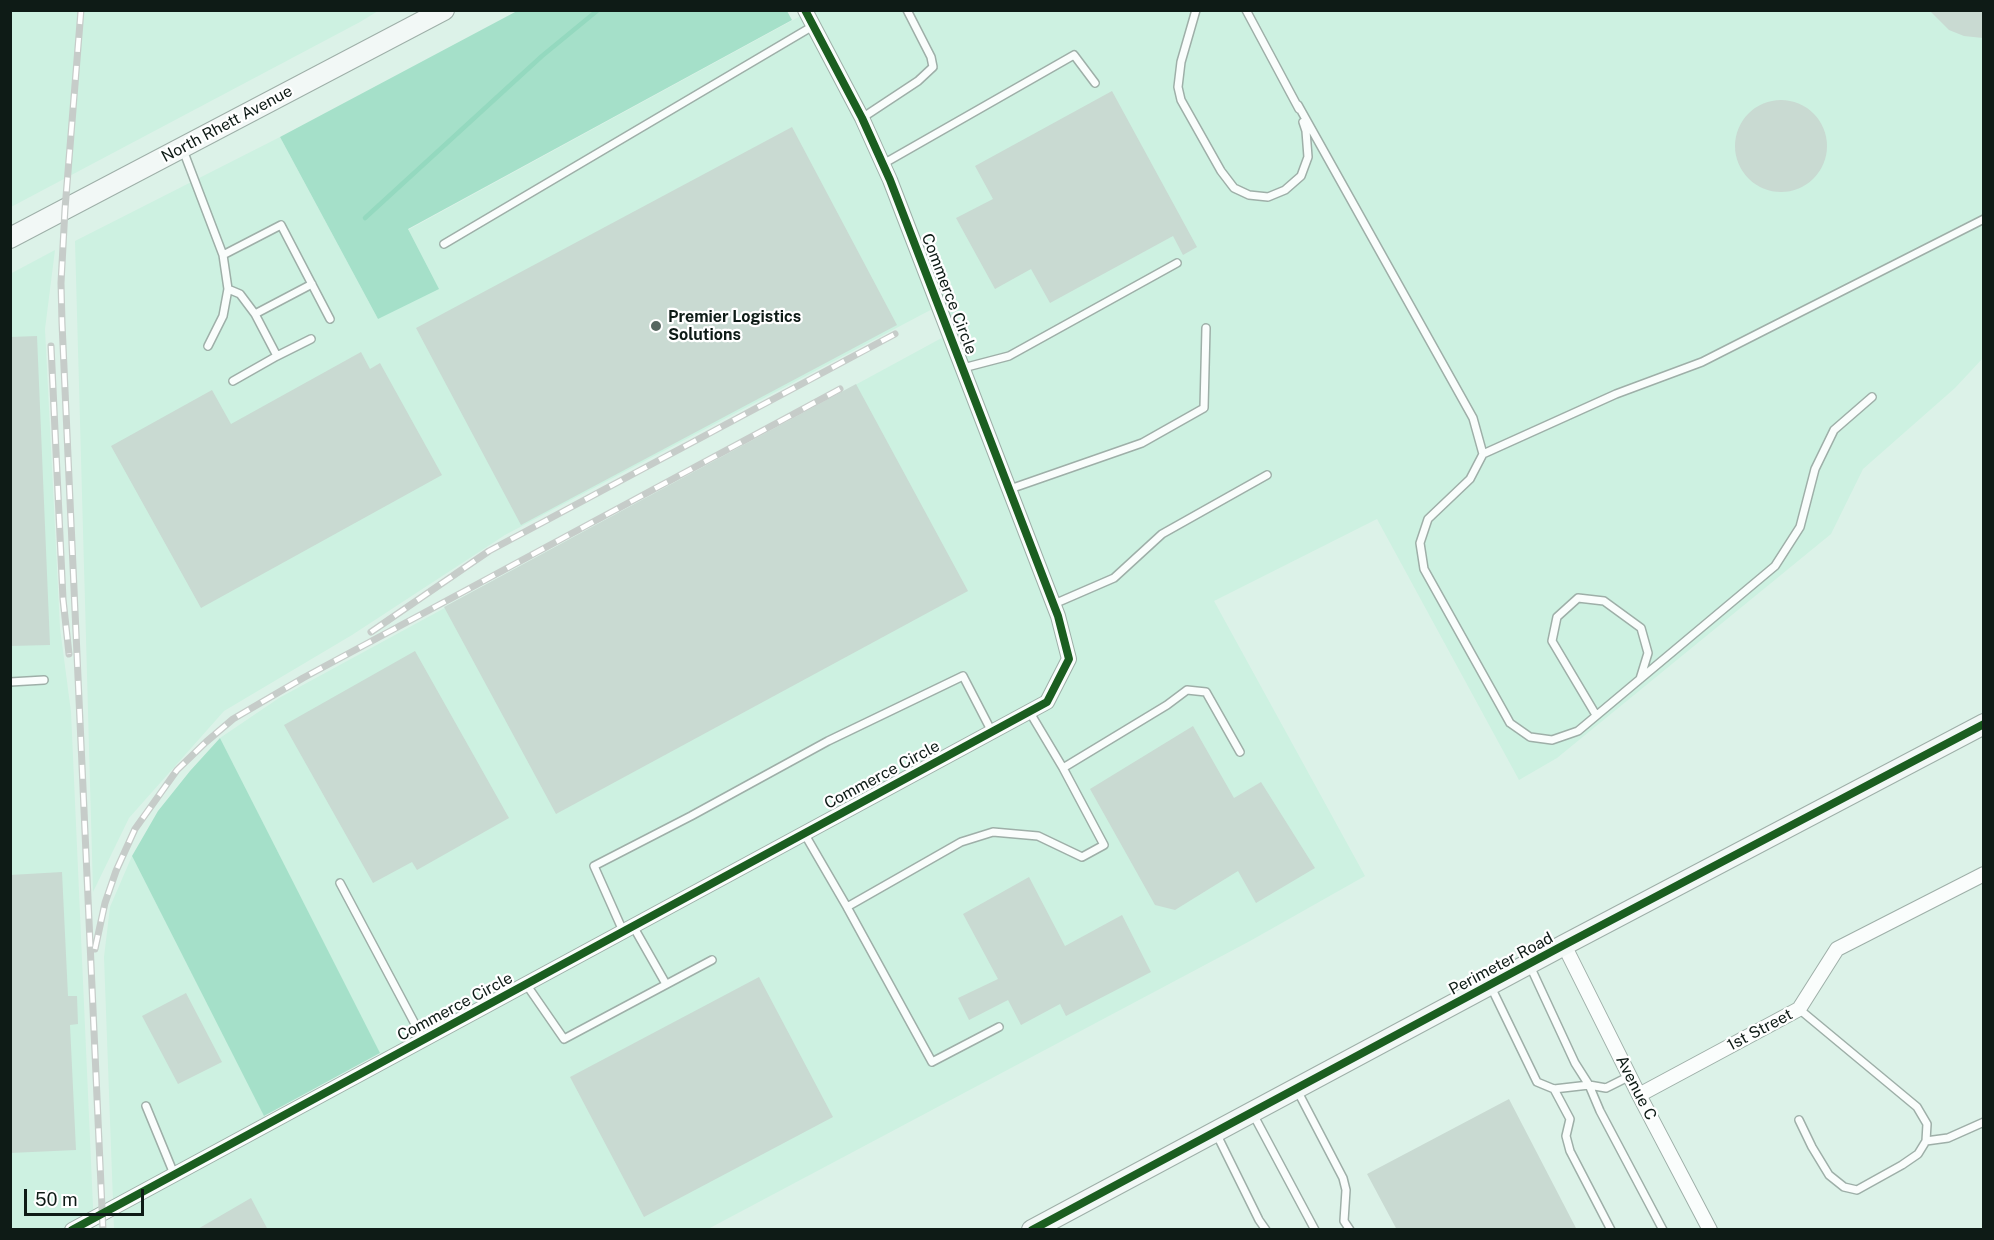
<!DOCTYPE html>
<style>
body{margin:0}
#map{position:relative;width:1994px;height:1240px;overflow:hidden;background:#dcf2e8;font-family:"Public Sans",sans-serif}
canvas{display:block}
.frame{position:absolute;inset:0;border:12px solid #0e1b16;pointer-events:none}
.scale{position:absolute;left:24px;top:1189px;width:120px;height:27px;box-sizing:border-box;border:3px solid #0e1b16;border-top:0;padding-left:8px;font-size:18px;line-height:21px;white-space:nowrap;color:#0e1b16;-webkit-text-stroke:4px #fff;paint-order:stroke}
</style>
<div id="map">
<canvas width="1994" height="1240"></canvas>
<div class="frame"></div>
<div class="scale">50 m</div>
</div>
<script>
const context = document.querySelector('canvas').getContext('2d');
context.lineJoin = 'round';
function fill(path, color) { context.fillStyle = color; context.fill(path, 'evenodd'); }
const toPath = rows => new Path2D(rows.map(r => 'M' + r).join(''));
function trace(path, color, width, dash) { context.strokeStyle = color; context.lineWidth = width; context.lineCap = dash ? 'butt' : 'round'; context.setLineDash(dash || []); context.stroke(path); }
function write(font, color, halo, rows, align = 'center') {
  context.font = font + ' "Public Sans",sans-serif'; context.lineWidth = 4.5; context.setLineDash([]); context.textBaseline = 'middle'; context.strokeStyle = halo; context.fillStyle = color; for (const [text, x, y, turn = 0] of rows) {
    context.save(); context.translate(x, y); context.rotate((+turn || 0) * Math.PI / 180); context.textAlign = isNaN(turn) ? turn : align; if (halo) context.strokeText(text, 0, 0); context.fillText(text, 0, 0); context.restore();
  }
}
fill(toPath([
 [11,10,378,10,378,11,360,22,11,207],
 [805,11,1983,11,1983,358,1955,388,1863,469,1831,534,1557,758,1519,780,1377,519,1214,601,1365,876,1250,941,708,1229,114,1229,104,957,110,907,132,856,268,1123,383,1060,220,738,279,698,949,334,938,306,505,535,352,635,224,711,129,818,93,892,75,241,280,137,378,319,408,230,806,13],
 [55,250,45,329,60,628,71,712,94,1229,11,1230,10,274]
]), '#cdf1e1');
fill(toPath([
 [787,11,792,20,408,229,439,289,378,319,280,137,517,11],
 [220,738,380,1053,264,1116,132,856,158,811,190,771]
]), '#a5e0c9');
trace(toPath([
 [365,218,542,56,598,10]
]), '#94d9bf', 4.5);
fill(toPath([
 [1929,10,1983,10,1983,38,1964,36,1949,30],
 [1112,91,1197,247,1183,255,1173,236,1050,303,1031,269,995,289,956,218,993,199,975,166],
 '1735 146a46 46 0 1 1 92 0a46 46 0 1 1-92 0Z',
 [792,127,897,325,521,525,416,328],
 [37,336,50,645,10,646,10,337],
 [361,352,370,369,380,363,442,475,201,608,111,446,212,390,231,424],
 [856,384,968,591,556,814,444,607],
 [415,651,509,818,417,870,412,862,373,883,284,725],
 [1193,726,1234,798,1261,782,1315,868,1256,903,1238,871,1175,910,1155,905,1090,789],
 [62,872,68,996,77,996,78,1024,70,1025,76,1150,10,1153,10,875],
 [1029,877,1065,946,1122,915,1151,972,1066,1016,1060,1004,1021,1025,1008,1000,969,1020,958,998,998,979,963,914],
 [759,977,833,1117,644,1217,570,1077],
 [186,993,222,1062,178,1084,142,1016],
 [1509,1099,1577,1230,1397,1230,1367,1174],
 [251,1198,268,1230,196,1230]
]), '#c9dad2');
const lane = toPath([
 [1196,10,1181,62,1178,87,1181,100,1221,171,1234,188,1249,195,1268,197,1285,190,1301,176,1308,157,1306,131,1303,122],
 [1246,10,1299,109],
 [1298,105,1473,418,1483,454,1470,479,1428,519,1420,543,1424,569,1510,723,1530,737,1552,740,1578,731,1775,566,1800,527,1815,469,1834,430,1872,397],
 [862,118,918,81,933,67,931,57,907,10],
 [183,150,223,255,228,289,223,316,208,346],
 [883,164,1074,55,1095,83],
 [444,244,813,26],
 [223,255,281,225,330,319],
 [228,289,240,294,255,314,277,356,233,381],
 [255,314,312,284],
 [277,356,311,339],
 [963,368,1009,356,1177,263],
 [1483,454,1616,394,1702,362,1984,219],
 [1010,489,1142,443,1204,408,1206,328],
 [1054,604,1114,578,1162,534,1267,475],
 [10,682,44,680],
 [1029,711,1063,768,1167,705,1187,690,1206,692,1240,752],
 [1596,715,1552,641,1557,617,1578,598,1604,601,1641,628,1648,653,1640,679],
 [804,833,847,907,961,842,993,832,1038,836,1082,857,1104,845,1063,768],
 [340,883,423,1039],
 [847,907,932,1062,999,1027],
 [633,926,666,984],
 [623,931,594,866,691,816,828,741,963,676,992,732],
 [1530,966,1575,1063,1589,1085,1606,1088,1630,1076],
 [526,984,564,1039,712,960],
 [1491,987,1537,1082,1554,1089,1589,1085,1600,1111,1663,1230],
 [1554,1089,1570,1119,1566,1136,1570,1151,1611,1230],
 [1297,1090,1343,1178,1346,1190,1344,1221,1350,1230],
 [146,1106,174,1174],
 [1253,1114,1315,1230],
 [1799,1120,1812,1147,1829,1175,1844,1187,1857,1190,1902,1165,1918,1154,1926,1141,1927,1124,1917,1107,1799,1009],
 [1216,1133,1259,1220,1266,1230],
 [1926,1141,1948,1138,1984,1122]
]);
const street = toPath([
 [1564,945,1639,1095,1710,1230],
 [1639,1095,1799,1009,1837,949,1984,874],
 [72,1230,1047,702,1069,659,1058,616,890,180,862,118,805,10]
]);
const secondary = toPath([
 [10,238,444,10],
 [1032,1230,1564,945,1984,724]
]);
trace(lane, '#9eafa8', 10);
trace(street, '#9eafa8', 16);
trace(secondary, '#9eafa8', 22);
trace(lane, '#fafdfc', 7);
trace(street, '#fafdfc', 14);
trace(secondary, '#f2f8f6', 20);
const rail = toPath([
 [81,10,65,209,61,283,62,323,103,1230],
 [51,346,63,599,69,654],
 [371,632,489,551,895,334],
 [95,949,105,903,116,871,135,829,177,770,206,742,233,719,303,678,840,389]
]);
trace(rail, '#c6ccc9', 7);
trace(rail, '#fff', 4.5, [14]);
trace(toPath([
 [72,1230,1047,702,1069,659,1058,616,890,180,862,118,805,10],
 [1032,1230,1564,945,1984,724]
]), '#1b5e20', 8);
for (const [x, y, r, color] of [
 [656,326,6,"#566660"]
]) { const dot = new Path2D(); dot.arc(x, y, r, 0, 2 * Math.PI); context.fillStyle = color; context.fill(dot); trace(dot, '#fff', 2); }
write('16px', '#0e1b16', '#fff', [
 ["North Rhett Avenue",227,124,-28],
 ["Commerce Circle",949,294,69],
 ["Commerce Circle",882,775,-28],
 ["Perimeter Road",1501,964,-28],
 ["Commerce Circle",455,1007,-28],
 ["1st Street",1760,1030,-28],
 ["Avenue C",1636,1088,63]
]);
write('bold 16px', '#0e1b16', '#fff', [
 ["Premier Logistics",668,317],
 ["Solutions",668,335]
], 'left');
</script>
